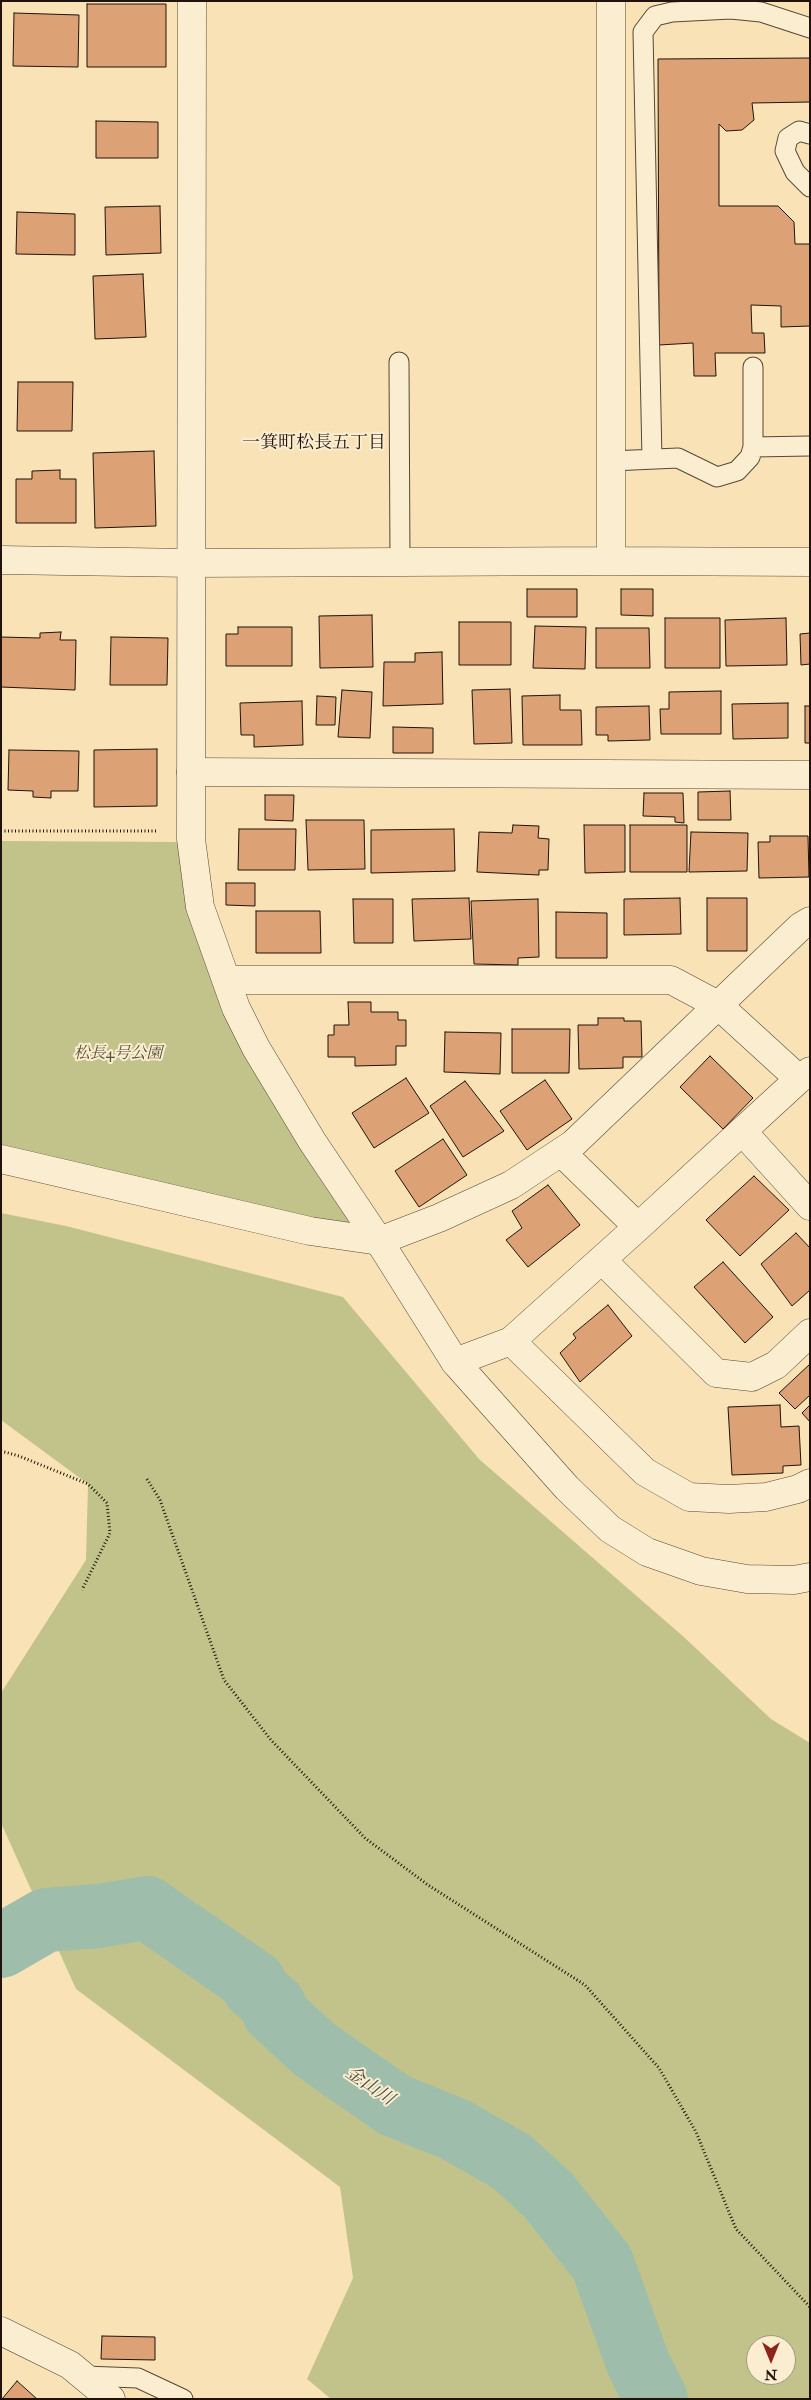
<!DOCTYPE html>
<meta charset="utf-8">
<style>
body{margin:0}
#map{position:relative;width:811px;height:2400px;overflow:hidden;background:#f9e3b6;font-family:"IM FELL Double Pica",serif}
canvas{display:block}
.frame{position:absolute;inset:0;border:2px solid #20130d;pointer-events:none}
.north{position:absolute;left:746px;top:2335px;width:50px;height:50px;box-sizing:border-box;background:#fbedd0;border:1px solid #a39682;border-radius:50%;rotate:180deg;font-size:14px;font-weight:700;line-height:20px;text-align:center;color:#20130d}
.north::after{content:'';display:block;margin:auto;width:18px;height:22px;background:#8f2418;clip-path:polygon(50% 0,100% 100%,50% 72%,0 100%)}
</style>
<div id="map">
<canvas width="811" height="2400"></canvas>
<div class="frame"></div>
<div class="north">N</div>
</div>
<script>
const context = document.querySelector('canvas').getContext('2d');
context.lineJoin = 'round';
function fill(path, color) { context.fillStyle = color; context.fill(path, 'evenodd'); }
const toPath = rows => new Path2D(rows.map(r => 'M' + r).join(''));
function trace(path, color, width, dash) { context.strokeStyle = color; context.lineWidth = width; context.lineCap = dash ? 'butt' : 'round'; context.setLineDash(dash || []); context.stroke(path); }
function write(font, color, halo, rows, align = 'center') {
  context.font = font + ' "IM FELL Double Pica","Noto Serif JP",serif'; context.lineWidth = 4; context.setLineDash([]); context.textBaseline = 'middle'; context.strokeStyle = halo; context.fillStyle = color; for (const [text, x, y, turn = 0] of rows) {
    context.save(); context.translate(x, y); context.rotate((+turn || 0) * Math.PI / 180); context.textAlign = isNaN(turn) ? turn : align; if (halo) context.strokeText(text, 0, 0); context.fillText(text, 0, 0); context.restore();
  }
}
fill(toPath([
 [1,841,182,842,190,911,358,1229,1,1149],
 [1,1213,66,1226,343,1297,479,1459,685,1638,771,1719,810,1743,810,2399,331,2399,307,2379,353,2278,340,2187,76,1989,1,1823,1,1693,86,1560,88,1484,1,1420],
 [756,2345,786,2345,786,2375,756,2375]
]), '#c2c38b');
trace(toPath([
 [1,1946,46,1920,98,1916,147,1908,254,1982,254,1988,274,2005,274,2012,314,2049,394,2105,454,2129,512,2162,548,2195,602,2263,638,2363,656,2399]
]), '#9ebeab', 64);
const building = toPath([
 [87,4,166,4,166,67,87,67,87,4],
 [14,13,79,15,78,67,13,66,14,13],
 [810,58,810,102,752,103,754,120,742,130,726,131,719,124,719,206,778,206,794,222,795,244,810,244,810,326,781,327,781,306,751,305,752,333,764,333,765,353,715,353,716,376,694,376,693,343,659,345,658,59,810,58],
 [96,121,158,122,158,158,96,158,96,121],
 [160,206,161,253,106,255,105,207,160,206],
 [17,212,75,214,75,255,16,254,17,212],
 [143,274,146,337,95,339,93,276,143,274],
 [18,382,73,382,72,431,17,431,18,382],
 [154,451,156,526,95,528,93,453,154,451],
 [60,470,60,479,76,479,76,523,16,523,16,479,32,479,32,471,60,470],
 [527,589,577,589,577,617,527,617,527,589],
 [621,589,653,589,653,616,621,615,621,589],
 [372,615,373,667,320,668,319,616,372,615],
 [665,618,720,618,720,668,665,668,665,618],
 [786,618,787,665,726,666,725,620,786,618],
 [459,622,511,622,511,665,459,665,459,622],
 [535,626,586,627,585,669,533,668,535,626],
 [238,627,292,627,292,666,226,666,226,634,238,634,238,627],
 [596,628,649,628,650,668,596,668,596,628],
 [61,632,60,640,76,640,75,690,1,687,1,637,40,638,40,633,61,632],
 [810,633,810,664,801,665,800,634,810,633],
 [111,637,168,638,167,685,110,685,111,637],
 [442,652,443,704,383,706,384,662,415,662,415,653,442,652],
 [510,689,512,743,474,744,472,690,510,689],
 [342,690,372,692,370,738,338,737,342,690],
 [721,691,721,734,661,734,660,709,669,709,669,692,721,691],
 [560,695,560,710,581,710,582,745,523,745,522,696,560,695],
 [317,696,336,697,335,725,316,725,317,696],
 [302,701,303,745,254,747,254,735,241,735,240,703,302,701],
 [788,703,788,738,733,739,732,704,788,703],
 [649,706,650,740,608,741,608,735,596,735,596,707,649,706],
 [805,706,810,706,810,743,805,743,805,706],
 [393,727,433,728,433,753,393,753,393,727],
 [157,749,157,806,94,807,94,750,157,749],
 [9,750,79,751,78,791,51,791,51,798,33,797,33,791,8,790,9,750],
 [730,791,731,820,698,820,698,792,730,791],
 [644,793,683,793,684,823,675,822,675,817,643,816,644,793],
 [265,795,294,795,293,821,265,820,265,795],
 [306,820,364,820,365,869,308,870,306,820],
 [513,825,539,826,538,838,549,839,548,870,539,870,539,875,477,872,479,832,512,833,513,825],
 [584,825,625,825,625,872,585,873,584,825],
 [630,825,687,825,687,872,630,872,630,825],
 [239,829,296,829,295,870,238,870,239,829],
 [454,829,455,871,371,873,371,830,454,829],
 [691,832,748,833,747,871,689,872,691,832],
 [770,836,808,836,809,877,759,878,758,842,770,842,770,836],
 [226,883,255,883,255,906,226,905,226,883],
 [469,898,471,939,414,941,412,899,469,898],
 [680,898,681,934,624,935,624,899,680,898],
 [707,898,747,898,747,951,707,951,707,898],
 [353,899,393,899,393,943,354,943,353,899],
 [538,899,539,957,518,958,518,965,474,964,471,901,538,899],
 [256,911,320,911,321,953,256,953,256,911],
 [556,912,607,913,607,958,556,958,556,912],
 [348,1002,371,1002,371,1012,398,1012,398,1020,406,1020,406,1046,396,1046,396,1065,355,1066,355,1057,328,1057,328,1035,334,1035,334,1025,349,1025,348,1002],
 [598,1018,624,1018,624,1021,641,1021,642,1057,623,1057,623,1068,579,1069,578,1025,598,1025,598,1018],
 [512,1029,570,1029,569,1073,512,1073,512,1029],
 [445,1032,501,1033,500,1074,444,1072,445,1032],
 [710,1056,753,1098,723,1129,680,1087,710,1056],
 [406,1078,429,1113,374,1148,352,1113,406,1078],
 [545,1080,572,1119,527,1150,500,1111,545,1080],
 [465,1081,504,1131,463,1157,430,1106,465,1081],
 [443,1139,467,1175,419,1207,395,1171,443,1139],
 [754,1176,789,1210,740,1256,706,1220,754,1176],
 [548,1185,580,1225,528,1267,506,1240,522,1228,512,1211,548,1185],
 [796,1233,810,1248,810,1290,792,1306,761,1264,796,1233],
 [723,1262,773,1317,745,1343,694,1287,723,1262],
 [608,1305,632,1336,580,1382,560,1353,576,1338,573,1334,608,1305],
 [810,1364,810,1395,795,1409,779,1393,810,1364],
 [780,1405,781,1427,799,1426,801,1465,783,1466,783,1473,732,1475,728,1407,780,1405],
 [810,1405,810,1422,802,1413,810,1405],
 [102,2336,155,2337,155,2360,101,2359,102,2336],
 [17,2381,37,2399,2,2399,17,2381]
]);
fill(building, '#dca174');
trace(building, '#20130d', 1);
const service = toPath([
 [810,134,799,131,788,138,785,151,795,172,810,187],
 [399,362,400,562],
 [753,367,753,447],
 [652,459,643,32,655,16,672,12,731,9,761,12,810,28],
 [611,461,678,458,717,477,737,471,750,457,753,447,810,446],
 [84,2376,138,2378,183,2399]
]);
const minor = toPath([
 [1,560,191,563,611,561,810,562],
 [611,561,611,1],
 [191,772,810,775],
 [227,980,671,980,718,1005,799,1079],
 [742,1131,810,1206],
 [561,1152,638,1227],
 [1,1159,310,1231,379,1241,439,1218,511,1185,573,1144,800,927,810,921],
 [602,1260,716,1373,752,1377,776,1365,810,1333],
 [511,1341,645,1472,689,1497,729,1499,766,1497,798,1489,810,1483],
 [455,1362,511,1341,638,1227,799,1079,810,1071],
 [1,2331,70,2365,111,2399]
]);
const tertiary = toPath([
 [192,1,191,839,200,907,236,1008,256,1048,312,1141,379,1241,455,1362,567,1488,610,1529,647,1552,701,1571,747,1579,794,1580,810,1577]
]);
trace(service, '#564737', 21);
trace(minor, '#564737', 29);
trace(tertiary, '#564737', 29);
trace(toPath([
 [1,831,158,831],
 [1,1451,19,1456,88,1484,107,1503,110,1533,82,1590],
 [147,1479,160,1500,224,1680,271,1740,365,1838,428,1885,585,1985,659,2068,696,2132,736,2229,810,2307]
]), '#20130d', 3, [1, 2.5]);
trace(service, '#fbedd0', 19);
trace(minor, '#fbedd0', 28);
trace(tertiary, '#fbedd0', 28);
write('italic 16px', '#595139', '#fbedd0', [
 ["松長4号公園",118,1055]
]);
write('18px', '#20130d', '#fbedd0', [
 ["一箕町松長五丁目",314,444]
]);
write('italic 18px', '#4c4f44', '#fbedd0', [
 ["金山川",369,2087,34]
]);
</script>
